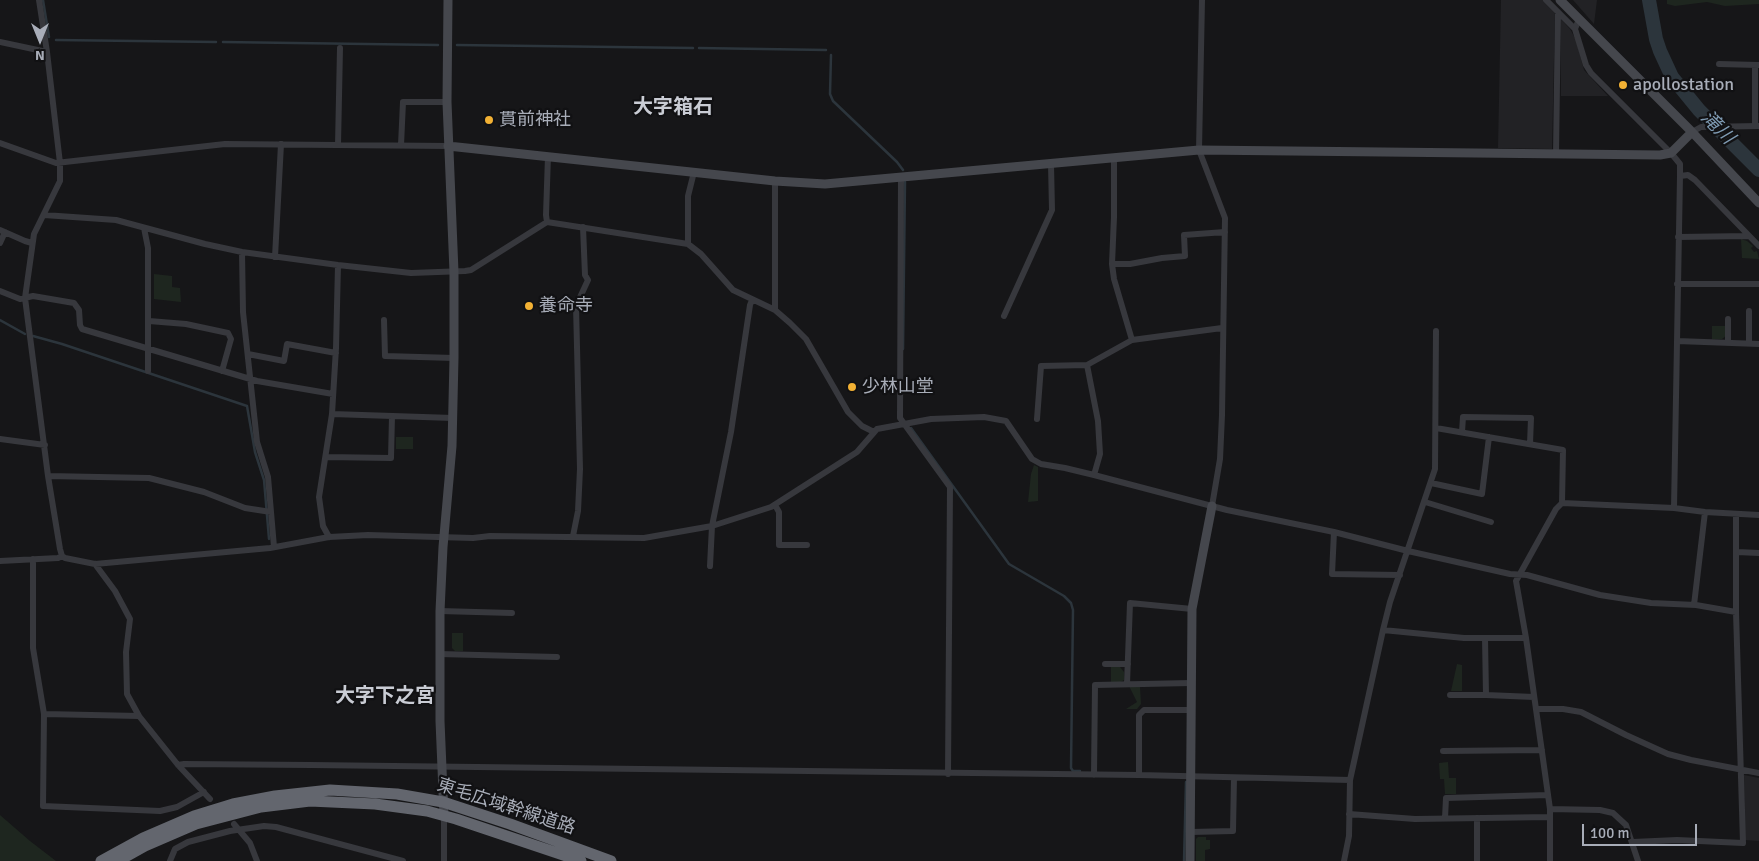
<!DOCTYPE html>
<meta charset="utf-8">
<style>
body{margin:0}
#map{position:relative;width:1759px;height:861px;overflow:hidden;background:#161618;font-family:Signika,sans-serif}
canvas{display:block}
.north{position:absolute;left:15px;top:15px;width:50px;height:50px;-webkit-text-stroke:4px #111113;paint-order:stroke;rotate:180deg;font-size:14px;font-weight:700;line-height:20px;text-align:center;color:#a8adb8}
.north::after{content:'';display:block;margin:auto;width:18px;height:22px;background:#a8adb8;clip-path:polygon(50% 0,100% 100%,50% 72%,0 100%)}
.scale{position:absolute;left:1582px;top:824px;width:115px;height:22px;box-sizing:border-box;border:2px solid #a8adb8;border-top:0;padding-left:6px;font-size:15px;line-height:18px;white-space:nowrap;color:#a8adb8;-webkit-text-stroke:4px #111113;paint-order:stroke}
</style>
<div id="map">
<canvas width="1759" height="861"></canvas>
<div class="north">N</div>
<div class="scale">100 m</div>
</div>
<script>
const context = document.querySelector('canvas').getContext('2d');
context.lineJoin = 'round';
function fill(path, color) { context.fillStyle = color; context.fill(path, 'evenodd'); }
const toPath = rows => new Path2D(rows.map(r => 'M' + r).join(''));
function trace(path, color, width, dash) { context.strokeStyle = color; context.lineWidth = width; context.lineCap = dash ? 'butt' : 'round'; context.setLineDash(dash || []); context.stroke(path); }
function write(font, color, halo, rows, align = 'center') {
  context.font = font + ' Signika,"Noto Sans JP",sans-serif'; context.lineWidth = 4.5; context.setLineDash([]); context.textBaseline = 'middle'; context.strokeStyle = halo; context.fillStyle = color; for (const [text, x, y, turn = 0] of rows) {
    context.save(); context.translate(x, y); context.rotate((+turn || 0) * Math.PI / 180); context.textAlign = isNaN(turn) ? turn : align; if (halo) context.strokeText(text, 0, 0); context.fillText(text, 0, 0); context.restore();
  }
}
fill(toPath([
 [1501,0,1543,0,1555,12,1552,149,1498,148],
 [1573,0,1597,0,1594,24],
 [1561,19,1570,29,1576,40,1584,70,1608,96,1561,96],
 [1744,775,1759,778,1759,841,1745,840]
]), '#222225');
fill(toPath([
 [1667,0,1759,0,1759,4,1725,6,1707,2,1675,6,1667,4],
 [1741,239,1747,241,1753,246,1751,248,1754,252,1757,251,1759,259,1742,258],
 [154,274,172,276,172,287,180,288,181,302,154,299],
 [1712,326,1726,326,1726,336,1722,339,1712,339],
 [396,437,413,437,413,449,396,449],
 [1034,465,1038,467,1038,501,1028,502,1031,474],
 [452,633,463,633,463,651,455,651,452,648],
 [1457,664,1462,665,1462,691,1451,691],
 [1111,667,1120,667,1124,672,1124,680,1119,683,1111,683],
 [1129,686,1140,687,1141,704,1137,709,1126,709,1137,702],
 [1448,762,1449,778,1456,778,1456,794,1445,794,1444,779,1440,779,1439,763],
 [0,815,30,841,56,861,0,861],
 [1198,837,1206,837,1206,840,1210,840,1210,849,1205,850,1205,861,1196,861,1196,839]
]), '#1e261f');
trace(toPath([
 [43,0,49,37],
 [56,40,216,42],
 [223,42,438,45],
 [457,45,693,48],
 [699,48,826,50],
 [831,55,830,94,833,101,897,162,903,170],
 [0,320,25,334],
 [33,336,62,344,247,406,255,452,264,480,269,539],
 [903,349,905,182],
 [911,428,1009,564,1064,596,1071,603,1073,610,1071,768,1073,771,1080,771],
 [1184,861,1186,782]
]), '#2c353c', 2.5);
trace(toPath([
 [1649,0,1656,39,1660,51,1672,77,1699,110,1759,170]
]), '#2c353c', 14);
trace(toPath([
 [39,0,47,52,60,163,60,181,34,234,25,298,48,476,60,549,62,556,65,558,95,564,270,548,329,537,368,535,473,538,490,536,644,538,712,526,771,507,857,452,877,429,931,419,984,417,1006,421,1032,459,1041,464,1065,468,1094,475,1227,510,1334,532,1408,551,1510,574,1527,575,1600,595,1651,603,1696,605,1736,612],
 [1202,0,1199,150,1225,218,1222,415,1220,459,1212,506],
 [1546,0,1575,29],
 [1579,19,1575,29,1586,65,1591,73,1671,153,1680,164,1680,176,1688,175,1695,180,1759,246],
 [0,42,47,52],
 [1719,64,1758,65],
 [1755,65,1755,126],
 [1692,132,1701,127,1759,126],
 [0,143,56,163,225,144,448,146],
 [338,145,340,48],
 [401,145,403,102,447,102],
 [1556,154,1558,12],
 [1114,158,1114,217,1112,264,1114,279,1132,340],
 [901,177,900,418,950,487,948,774],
 [775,181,775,310],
 [44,215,116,220,205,244,242,252,338,265,411,273,465,271,471,270,547,222,688,244,701,254,733,290,775,310,790,323,806,339,848,412,862,426,874,432],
 [547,222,546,215,548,156],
 [144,228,148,248,148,371],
 [0,230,25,241,32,243],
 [1678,237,1749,236],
 [0,243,5,232],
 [688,244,688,196,694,172],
 [242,252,243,312,255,423,257,442,268,477,274,547],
 [275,257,281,144],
 [1112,264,1130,264,1162,258,1185,256,1184,235,1225,232],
 [1677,284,1759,284],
 [0,291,20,299,33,296,74,303,79,310,80,325,82,329,257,381,333,394],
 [1749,311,1749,343],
 [1004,316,1052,210,1051,164],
 [384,320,385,356,454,358],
 [149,321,186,324,228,333,231,339,222,371],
 [1677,341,1759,344],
 [1728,343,1728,319],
 [248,354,284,361,287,344,336,353],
 [1087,365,1098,421,1100,454,1094,475],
 [332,414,453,418],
 [1037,419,1041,366,1087,365,1132,340,1222,328],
 [1436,428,1563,450,1562,503],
 [1462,432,1463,417,1531,418,1530,444],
 [0,439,45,445],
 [326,457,391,458,392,416],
 [48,476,149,478,204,492,245,508,271,512],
 [1431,483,1482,494,1489,437],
 [1425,502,1491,522],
 [775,505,779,512,779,545,807,545],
 [1674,508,1680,176],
 [1334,532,1332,574,1400,575],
 [573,536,578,511,580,469,576,306,588,280,585,275,583,227],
 [329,537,323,526,319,497,332,414,336,348,338,265],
 [1737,552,1759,553],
 [33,559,33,648,44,714,43,806,160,811,177,807,204,792],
 [0,561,58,558,62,556],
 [95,564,115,591,130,619,126,652,127,694,139,716,178,765,210,799],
 [710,566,712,526,731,432,750,305,752,300],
 [1694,605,1705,512],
 [440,611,512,613],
 [1383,630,1464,638,1526,638],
 [1485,638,1486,695],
 [439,654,557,657],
 [1105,664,1128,664],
 [1127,684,1130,603,1192,609],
 [1450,695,1486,695,1534,697],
 [1536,709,1563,709,1581,712,1626,735,1668,754,1691,760,1759,773],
 [44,714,139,716],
 [1443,751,1542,750],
 [178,765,184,764,311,765,1139,775,1350,780],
 [1094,775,1095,685,1191,683],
 [1139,775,1139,715,1144,710,1191,710],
 [1550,809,1600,810,1613,813,1626,825,1638,861],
 [1349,814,1415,819,1550,817],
 [1445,818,1446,798,1548,795],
 [234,824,250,843,257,861],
 [1191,832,1233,831,1234,778],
 [1633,842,1677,840,1743,843,1736,612,1736,514],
 [170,861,175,849,188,842,230,831,264,826,276,827,403,861],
 [444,861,444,816],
 [1344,861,1349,836,1350,780,1383,630,1390,602,1435,469,1436,331],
 [1477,861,1477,818],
 [1550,861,1550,809,1526,638,1516,581,1556,509,1562,503,1674,508,1705,512,1759,515]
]), '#37383d', 6);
trace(toPath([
 [1560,0,1692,132,1759,203],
 [448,146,775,181,825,184,1199,150,1660,155,1671,153,1692,132],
 [444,816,440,721,440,611,443,547,452,446,454,358,454,272,447,102,448,0],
 [1190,861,1192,609,1212,506]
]), '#45474d', 9);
trace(toPath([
 [101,861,143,838,194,816,233,804,275,796,330,790,397,794,443,802,510,824,611,861],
 [118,861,145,846,196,824,261,807,310,801,375,804,427,811,456,819,581,861]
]), '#63666e', 11);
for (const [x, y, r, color] of [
 [1623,85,5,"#f2b134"],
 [489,120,5,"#f2b134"],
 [529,306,5,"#f2b134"],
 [852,387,5,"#f2b134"]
]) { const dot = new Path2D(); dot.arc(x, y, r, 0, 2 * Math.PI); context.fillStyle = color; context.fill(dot); trace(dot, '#111113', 2); }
write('18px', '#a8adb8', '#111113', [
 ["apollostation",1633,85],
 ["貫前神社",499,120],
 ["養命寺",539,306],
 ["少林山堂",862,387]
], 'left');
write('18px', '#a8adb8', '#111113', [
 ["東毛広域幹線道路",506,807,18]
]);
write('italic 19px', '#7f9bb3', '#111113', [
 ["滝川",1717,128,45]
]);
write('bold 20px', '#c9ccd4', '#111113', [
 ["大字箱石",673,108],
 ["大字下之宮",385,697]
]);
</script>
